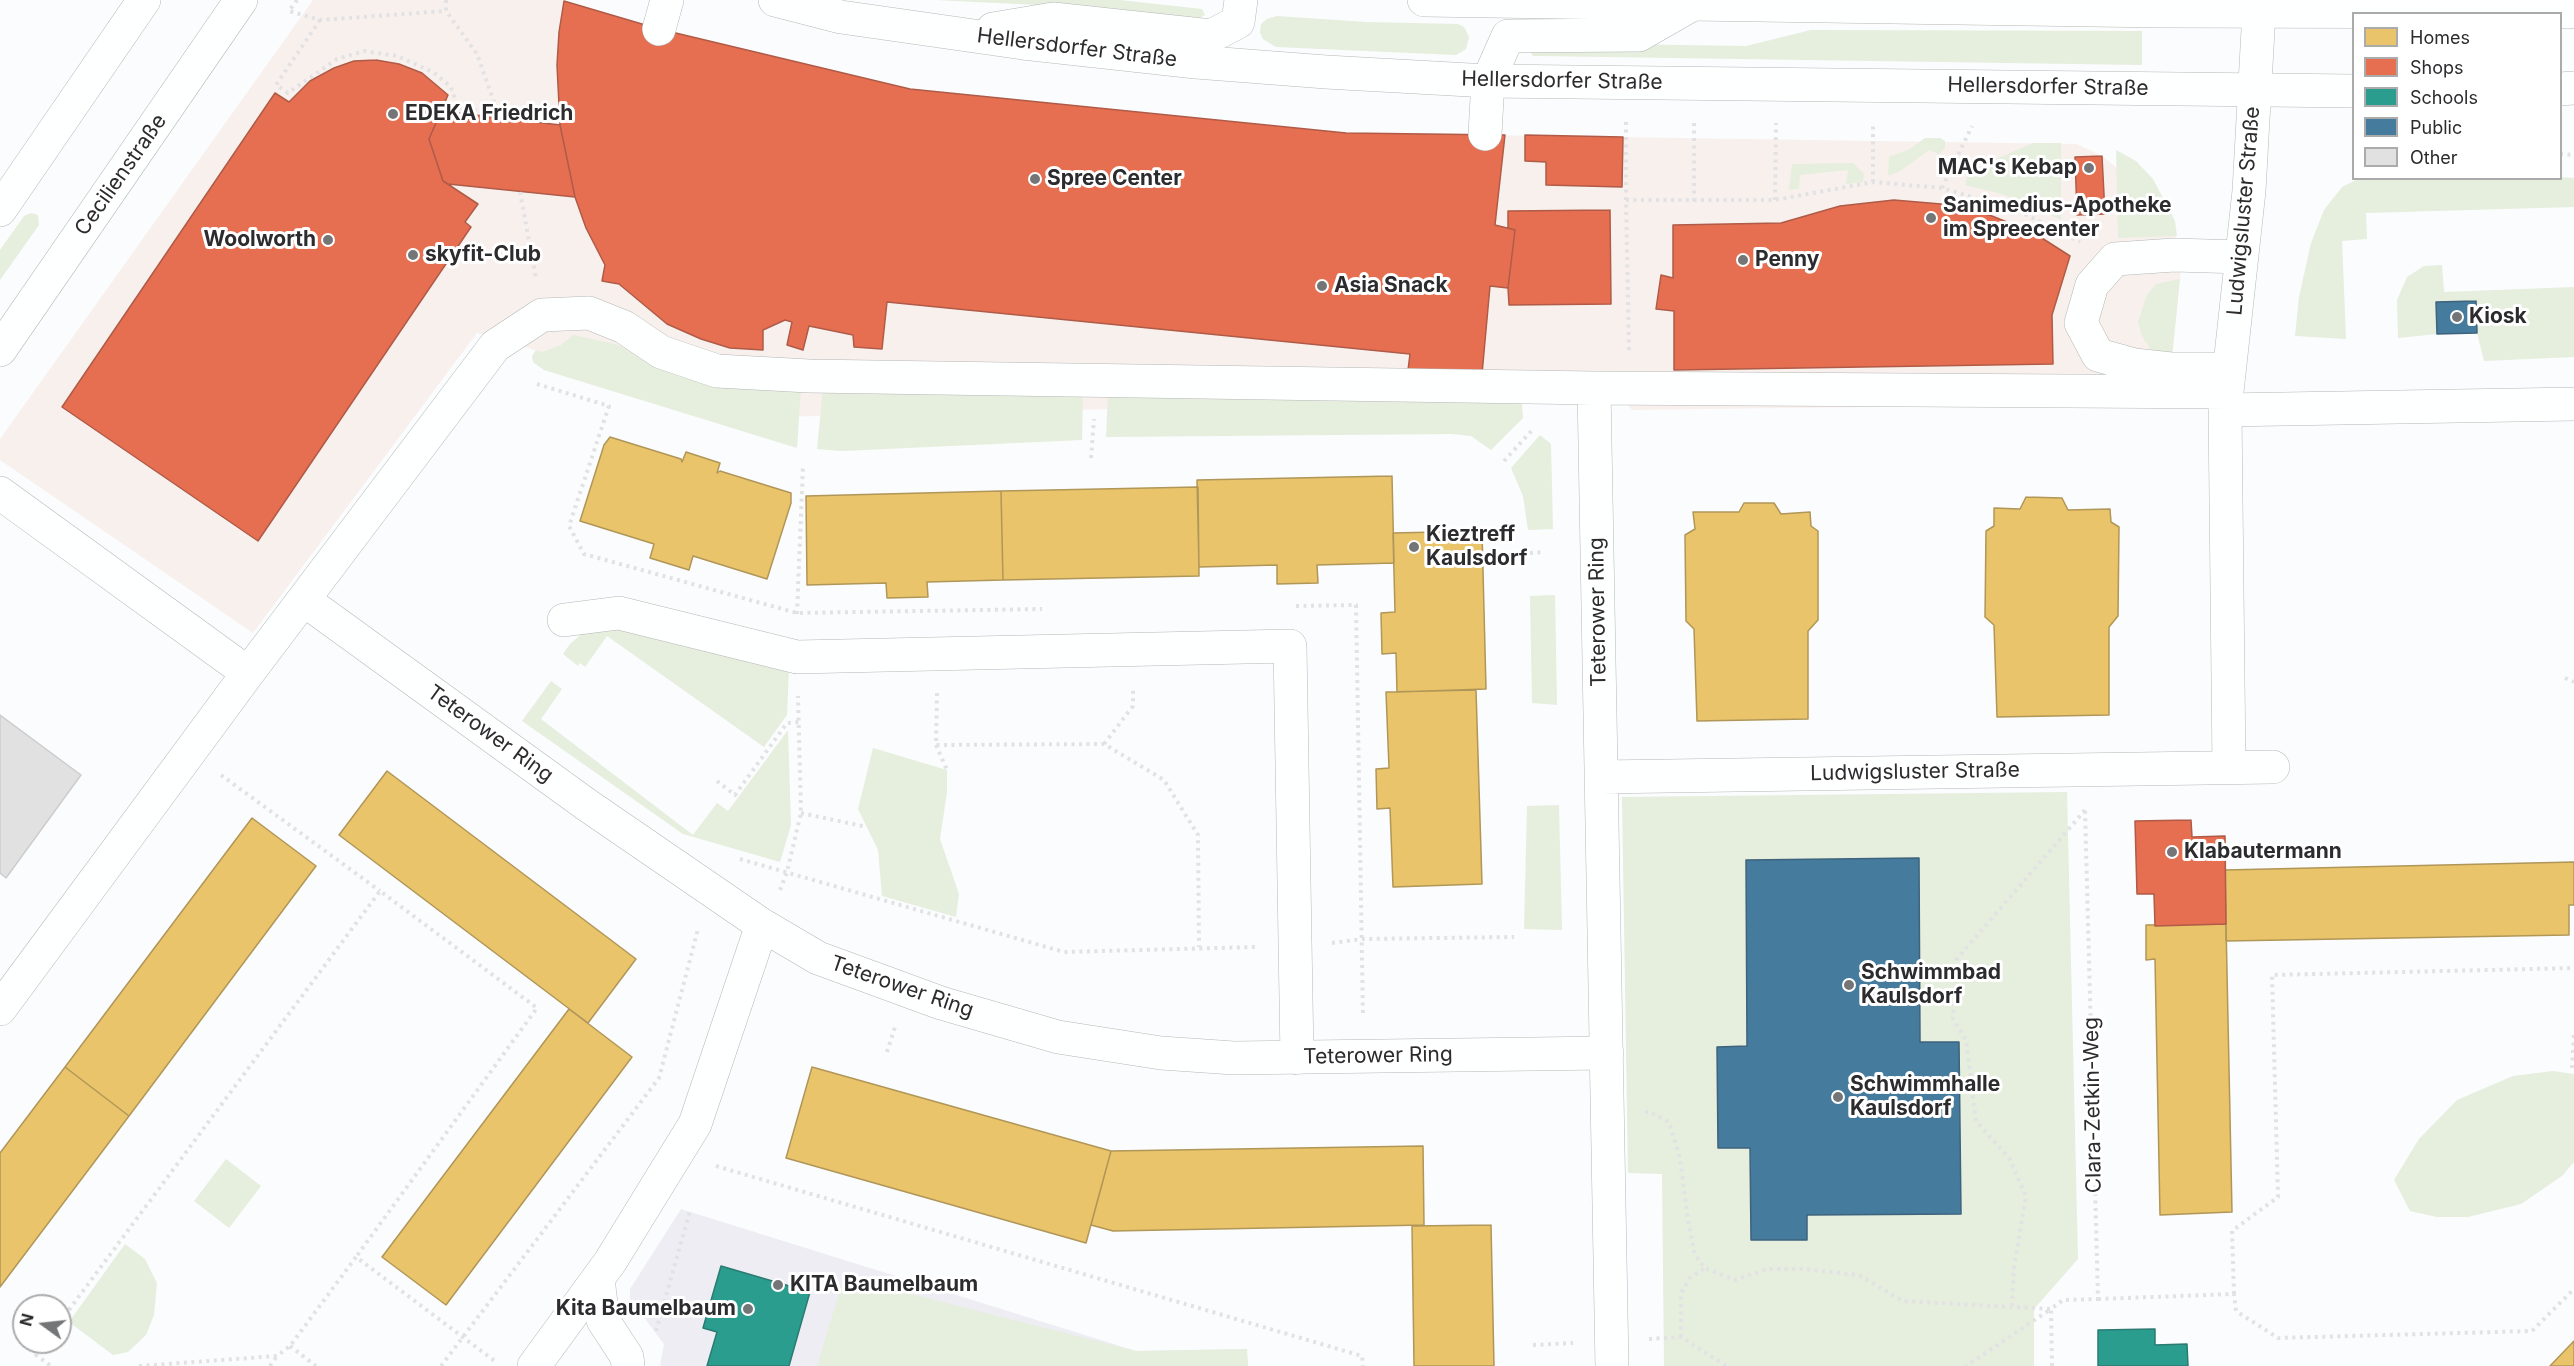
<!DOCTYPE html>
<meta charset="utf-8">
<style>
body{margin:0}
#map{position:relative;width:2574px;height:1366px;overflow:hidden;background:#fbfcfd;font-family:Inter,sans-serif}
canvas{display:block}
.legend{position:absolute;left:2352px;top:12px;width:210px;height:168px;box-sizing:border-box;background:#fff;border:2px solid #ababac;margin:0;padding:8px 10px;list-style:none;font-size:18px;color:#2c2c2f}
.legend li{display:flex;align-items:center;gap:12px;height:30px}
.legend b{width:30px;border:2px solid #ababac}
.north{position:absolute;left:12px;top:1294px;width:60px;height:60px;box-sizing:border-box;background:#fff;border:2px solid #ababac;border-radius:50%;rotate:285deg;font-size:16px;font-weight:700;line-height:24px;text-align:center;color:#2c2c2f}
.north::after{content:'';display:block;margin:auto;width:21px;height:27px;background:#747577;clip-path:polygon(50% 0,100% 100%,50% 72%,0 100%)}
</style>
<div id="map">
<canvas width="2574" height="1366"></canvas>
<ul class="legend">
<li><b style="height:16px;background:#e9c46a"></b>Homes</li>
<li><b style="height:16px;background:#e76f51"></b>Shops</li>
<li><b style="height:16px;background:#2a9d8f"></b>Schools</li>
<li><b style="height:16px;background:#457b9d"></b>Public</li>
<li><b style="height:16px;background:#e2e1e2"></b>Other</li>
</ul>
<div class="north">N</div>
</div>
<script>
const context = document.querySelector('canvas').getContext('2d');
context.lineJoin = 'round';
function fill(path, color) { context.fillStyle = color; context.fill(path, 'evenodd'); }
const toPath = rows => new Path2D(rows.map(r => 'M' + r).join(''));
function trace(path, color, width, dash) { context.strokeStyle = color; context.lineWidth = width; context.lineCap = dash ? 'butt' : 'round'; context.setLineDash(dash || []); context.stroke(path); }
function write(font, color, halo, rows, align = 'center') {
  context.font = font + ' Inter,sans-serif'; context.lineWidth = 6; context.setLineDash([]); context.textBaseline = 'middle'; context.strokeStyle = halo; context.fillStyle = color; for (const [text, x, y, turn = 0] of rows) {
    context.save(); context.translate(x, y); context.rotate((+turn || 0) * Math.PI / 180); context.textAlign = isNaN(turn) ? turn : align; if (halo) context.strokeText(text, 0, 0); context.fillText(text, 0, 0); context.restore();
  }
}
fill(toPath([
 [313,0,562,0,659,29,910,89,1346,133,2077,144,2102,156,2131,179,2183,246,2168,403,1632,410,1622,397,733,418,699,399,477,333,253,633,0,460,0,439]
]), '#f8f0ed');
fill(toPath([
 [681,1209,1136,1351,1247,1349,1248,1366,662,1366,660,1365,664,1344,630,1299,630,1289]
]), '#eeedf4');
fill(toPath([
 [936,0,1120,0,1202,9,1205,15,1198,19,1058,6],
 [1277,16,1366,22,1458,24,1464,27,1469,37,1466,49,1456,55,1276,47,1263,39,1260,33,1261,24,1267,19],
 [1811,30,2142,31,2142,65,1539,56,1533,56,1530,51,1545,43,1746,46],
 [1925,138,1940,138,1945,141,1945,148,1939,154,1929,150,1900,171,1888,176,1889,157,1910,149],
 [2033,143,2061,143,2061,220,2035,207,2002,194,1965,185,1969,171],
 [2116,150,2136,161,2153,179,2175,221,2177,236,2118,238],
 [1853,163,1864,174,1863,182,1846,184,1848,170,1800,175,1799,189,1789,190,1792,164],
 [2561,177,2574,178,2574,207,2366,213,2367,239,2342,241,2346,339,2295,336,2299,297,2311,243,2324,210,2342,187,2360,178],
 [31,213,38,215,39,225,0,280,0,250,24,216],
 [2442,265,2444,292,2574,287,2574,357,2484,361,2477,333,2476,301,2436,302,2437,334,2398,338,2397,300,2407,277,2424,266],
 [2180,279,2172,356,2151,350,2142,336,2138,322,2147,295,2156,284],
 [573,335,615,344,669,366,801,387,797,448,544,370,533,362,532,356,536,350,542,352,561,345],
 [823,388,1083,393,1082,440,842,451,817,449],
 [1108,393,1510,400,1522,404,1523,418,1491,450,1471,436,1452,434,1106,437],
 [1540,435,1551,444,1553,529,1528,530,1523,496,1511,468],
 [1555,595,1557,705,1532,703,1530,596],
 [617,628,789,669,787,715,764,747,607,636,585,667,580,663,578,666,563,654,570,644,587,629],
 [551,681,562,689,541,719,693,835,717,803,728,811,788,730,791,825,780,862,683,834,522,721],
 [873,748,947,770,947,792,940,839,959,894,956,917,882,896,878,850,858,809],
 [2067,792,2078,1259,2034,1309,2034,1366,1664,1366,1662,1174,1628,1173,1622,797],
 [1559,805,1562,930,1524,929,1527,806],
 [2553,1071,2574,1074,2574,1162,2562,1176,2521,1204,2468,1217,2437,1217,2410,1211,2394,1180,2419,1139,2457,1100,2513,1076],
 [226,1159,261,1186,229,1228,194,1201],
 [125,1244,145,1259,157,1283,154,1315,146,1335,128,1352,113,1355,69,1322],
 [844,1277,1136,1351,1247,1349,1248,1366,817,1366]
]), '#e6eede');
const homes = toPath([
 [610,437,681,459,682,462,686,452,720,463,717,473,720,471,791,493,791,503,767,579,693,556,689,570,650,558,654,544,580,521,604,445,610,437],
 [1392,476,1394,563,1317,565,1318,583,1277,584,1277,565,1199,567,1197,480,1392,476],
 [1198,487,1199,576,1003,580,1001,491,1198,487],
 [1001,491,1003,580,927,582,928,597,887,598,886,583,807,585,806,496,1001,491],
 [2026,497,2062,498,2068,510,2110,509,2111,522,2119,527,2118,616,2109,627,2109,715,1997,717,1994,625,1985,617,1986,531,1994,526,1994,508,2020,509,2026,497],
 [1744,503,1774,503,1781,514,1810,512,1811,526,1818,531,1818,620,1808,631,1808,719,1697,721,1694,629,1686,621,1685,535,1695,529,1693,512,1739,512,1744,503],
 [1482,531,1486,689,1397,692,1396,653,1382,654,1381,613,1395,612,1393,533,1482,531],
 [1476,690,1482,884,1393,887,1390,808,1377,809,1376,769,1389,768,1386,692,1476,690],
 [387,771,636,959,588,1023,339,835,387,771],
 [252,818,316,866,129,1116,65,1067,252,818],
 [2574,862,2574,905,2569,905,2569,935,2226,941,2225,870,2574,862],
 [2226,924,2232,1212,2160,1215,2155,959,2146,960,2146,925,2226,924],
 [569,1009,632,1057,446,1305,382,1257,569,1009],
 [65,1067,129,1116,0,1287,0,1153,65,1067],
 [812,1067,1111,1151,1086,1243,786,1158,812,1067],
 [1423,1146,1424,1225,1113,1231,1091,1225,1111,1151,1423,1146],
 [1491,1225,1494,1366,1414,1366,1412,1226,1491,1225],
 [2574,1341,2574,1366,2550,1366,2574,1341]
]);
fill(homes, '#e9c46a');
trace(homes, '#b09658', 1.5);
const shops = toPath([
 [564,1,659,29,910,89,1346,133,1505,135,1495,225,1515,230,1508,288,1490,286,1482,374,1408,370,1410,354,887,302,882,349,854,347,853,335,809,326,803,350,787,345,792,322,785,320,763,330,763,350,730,348,701,339,667,324,619,284,602,281,605,265,586,228,575,197,560,125,557,65,559,32,564,1],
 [376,60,399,64,422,73,448,95,429,139,443,181,478,204,465,222,471,227,258,541,62,407,275,93,289,102,310,81,334,68,354,61,376,60],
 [441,111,560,125,575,197,448,184,443,181,429,139,441,111],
 [1525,135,1623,137,1622,187,1546,185,1546,162,1525,161,1525,135],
 [2102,156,2105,214,2077,215,2075,157,2102,156],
 [1894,200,1953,205,1992,216,2034,233,2070,256,2052,315,2053,364,1674,370,1674,311,1656,309,1661,275,1673,278,1673,225,1781,223,1840,206,1894,200],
 [1610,210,1611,304,1509,305,1508,288,1515,230,1508,228,1508,211,1610,210],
 [2191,820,2192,837,2225,836,2226,924,2155,926,2154,894,2137,894,2135,821,2191,820]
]);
fill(shops, '#e76f51');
trace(shops, '#af5b47', 1.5);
const schools = toPath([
 [721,1266,810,1292,789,1366,707,1366,717,1332,703,1328,721,1266],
 [2155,1329,2155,1345,2187,1344,2188,1366,2098,1366,2098,1330,2155,1329]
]);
fill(schools, '#2a9d8f');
trace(schools, '#2b7b72', 1.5);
const public = toPath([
 [2476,301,2477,333,2437,334,2436,302,2476,301],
 [1919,858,1920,1042,1959,1042,1961,1214,1807,1215,1807,1240,1751,1240,1750,1148,1718,1148,1717,1047,1747,1046,1746,860,1919,858]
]);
fill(public, '#457b9d');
trace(public, '#3e637c', 1.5);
const building = toPath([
 [0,715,81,775,6,878,0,873,0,715]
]);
fill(building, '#e2e1e2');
trace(building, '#cdcdcd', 1.5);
const minor = toPath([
 [659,29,667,0],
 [1485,134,1488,81,1508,36,1639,35,1693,4],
 [0,210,144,0],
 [0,350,241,0],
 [2217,369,2171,369,2134,365,2098,355,2081,323,2092,285,2115,259,2174,255,2242,257],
 [1594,388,1612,1366],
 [2225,410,2574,404],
 [0,493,248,673],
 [304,600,587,805,762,925,818,958,941,1003,1058,1037,1161,1053,1234,1058,1607,1053],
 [564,620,619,613,797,657,1290,646,1297,1058],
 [2229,767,2225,410,2249,191,2259,12,2264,0],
 [1601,777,2273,767],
 [0,1009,248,673,495,346,542,315,589,313,624,327,661,352,717,371,809,376,1594,388,2227,392],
 [598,1279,603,1320,627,1357,628,1366],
 [534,1366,610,1262,695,1124,762,925]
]);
const major = toPath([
 [775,0,841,17,1023,43,1196,62,1326,72,1488,81,2354,91],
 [1424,0,2160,11,2574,12],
 [993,29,1053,19,1211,36,1238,22,1241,0],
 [2560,89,2574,88]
]);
trace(minor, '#b6b7b8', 34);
trace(major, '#b6b7b8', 34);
trace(toPath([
 [297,0,289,11,320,20,446,11],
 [446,0,446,11,477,54,500,119],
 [320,20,276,85,288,93,337,59,364,51,397,56,433,72,451,87,458,108,498,113],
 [2560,154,2574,155],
 [1873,182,1873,123],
 [1942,188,1972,126],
 [520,192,536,278],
 [1626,200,1626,122],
 [1775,200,1776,123],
 [1694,201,1694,122],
 [1629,350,1626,200,1775,200,1873,182,1942,188,2021,212,2080,242],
 [537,384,609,406,569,526,584,554,797,613,1042,609],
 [1091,458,1094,419],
 [1504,461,1534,428],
 [1530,553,1543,552],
 [1296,606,1356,605,1363,1017],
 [797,614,803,466],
 [2565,678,2574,682],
 [937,693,936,745,1104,744,1164,780,1198,835,1199,947],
 [1104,744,1133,706,1133,688],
 [936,745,947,770],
 [221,775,380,891],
 [717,781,735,795,787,723,799,722],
 [801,813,867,827],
 [740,859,1064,952,1256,947],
 [780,890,787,872,801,813,798,696],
 [1332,943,1362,939,1514,937],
 [887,1052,895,1027],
 [2572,1068,2574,1032],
 [1645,1112,1650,1112,1669,1122,1680,1158,1688,1221,1695,1255,1705,1268,1735,1280,1767,1269,1803,1269,1859,1275,1903,1301,2051,1309,1966,1366],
 [716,1166,1362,1356,1363,1366],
 [2234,1294,2232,1231,2278,1197,2272,975,2574,968],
 [2098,1299,2234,1294,2236,1311,2278,1338,2532,1331,2574,1289],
 [2012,1306,2014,1267,2026,1196,2009,1158,1976,1121,1966,1040,1953,1019,1956,960,2085,810],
 [60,1322,380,891,537,1008,356,1257],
 [656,1331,690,1211],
 [1681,1337,1681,1293,1690,1278,1705,1268],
 [1649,1339,1681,1337,1726,1366],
 [45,1342,36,1355,51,1366],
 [1533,1345,1573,1343],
 [290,1346,316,1366],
 [139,1366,277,1356,290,1346,356,1257,496,1362],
 [270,1366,277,1356],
 [441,1366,659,1078,698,929],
 [2052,1366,2051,1309,2063,1300,2098,1299,2085,809]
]), '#e2e2e4', 4, [3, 4.5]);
trace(minor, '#feffff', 33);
trace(major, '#feffff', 33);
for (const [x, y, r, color] of [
 [393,114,6,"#747577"],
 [2089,168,6,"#747577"],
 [1035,179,6,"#747577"],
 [1931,218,6,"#747577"],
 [328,240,6,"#747577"],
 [413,255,6,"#747577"],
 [1743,260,6,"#747577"],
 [1322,286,6,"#747577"],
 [2457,317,6,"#747577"],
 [1414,547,6,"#747577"],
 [2172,852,6,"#747577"],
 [1849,985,6,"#747577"],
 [1838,1097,6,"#747577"],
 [778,1285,6,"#747577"],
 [748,1309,6,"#747577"]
]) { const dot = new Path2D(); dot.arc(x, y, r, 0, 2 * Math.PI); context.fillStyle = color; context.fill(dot); trace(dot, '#fff', 2); }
write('21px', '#2c2c2f', '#fff', [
 ["Hellersdorfer Straße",1077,48,7],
 ["Hellersdorfer Straße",1562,81,1],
 ["Hellersdorfer Straße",2048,87,1],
 ["Cecilienstraße",121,175,-55],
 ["Ludwigsluster Straße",2244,211,-85],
 ["Teterower Ring",1598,612,-91],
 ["Teterower Ring",490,734,36],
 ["Ludwigsluster Straße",1915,772,-1],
 ["Teterower Ring",902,987,19],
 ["Teterower Ring",1378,1056,-1],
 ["Clara-Zetkin-Weg",2093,1105,-91]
]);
write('bold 21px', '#2c2c2f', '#fff', [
 ["EDEKA Friedrich",405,114],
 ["MAC's Kebap",2077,168,"right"],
 ["Spree Center",1047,179],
 ["Sanimedius-Apotheke",1943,206],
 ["im Spreecenter",1943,230],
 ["Woolworth",316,240,"right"],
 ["skyfit-Club",425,255],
 ["Penny",1755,260],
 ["Asia Snack",1334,286],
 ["Kiosk",2469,317],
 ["Kieztreff",1426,535],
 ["Kaulsdorf",1426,559],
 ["Klabautermann",2184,852],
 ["Schwimmbad",1861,973],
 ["Kaulsdorf",1861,997],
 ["Schwimmhalle",1850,1085],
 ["Kaulsdorf",1850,1109],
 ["KITA Baumelbaum",790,1285],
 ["Kita Baumelbaum",736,1309,"right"]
], 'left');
</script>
